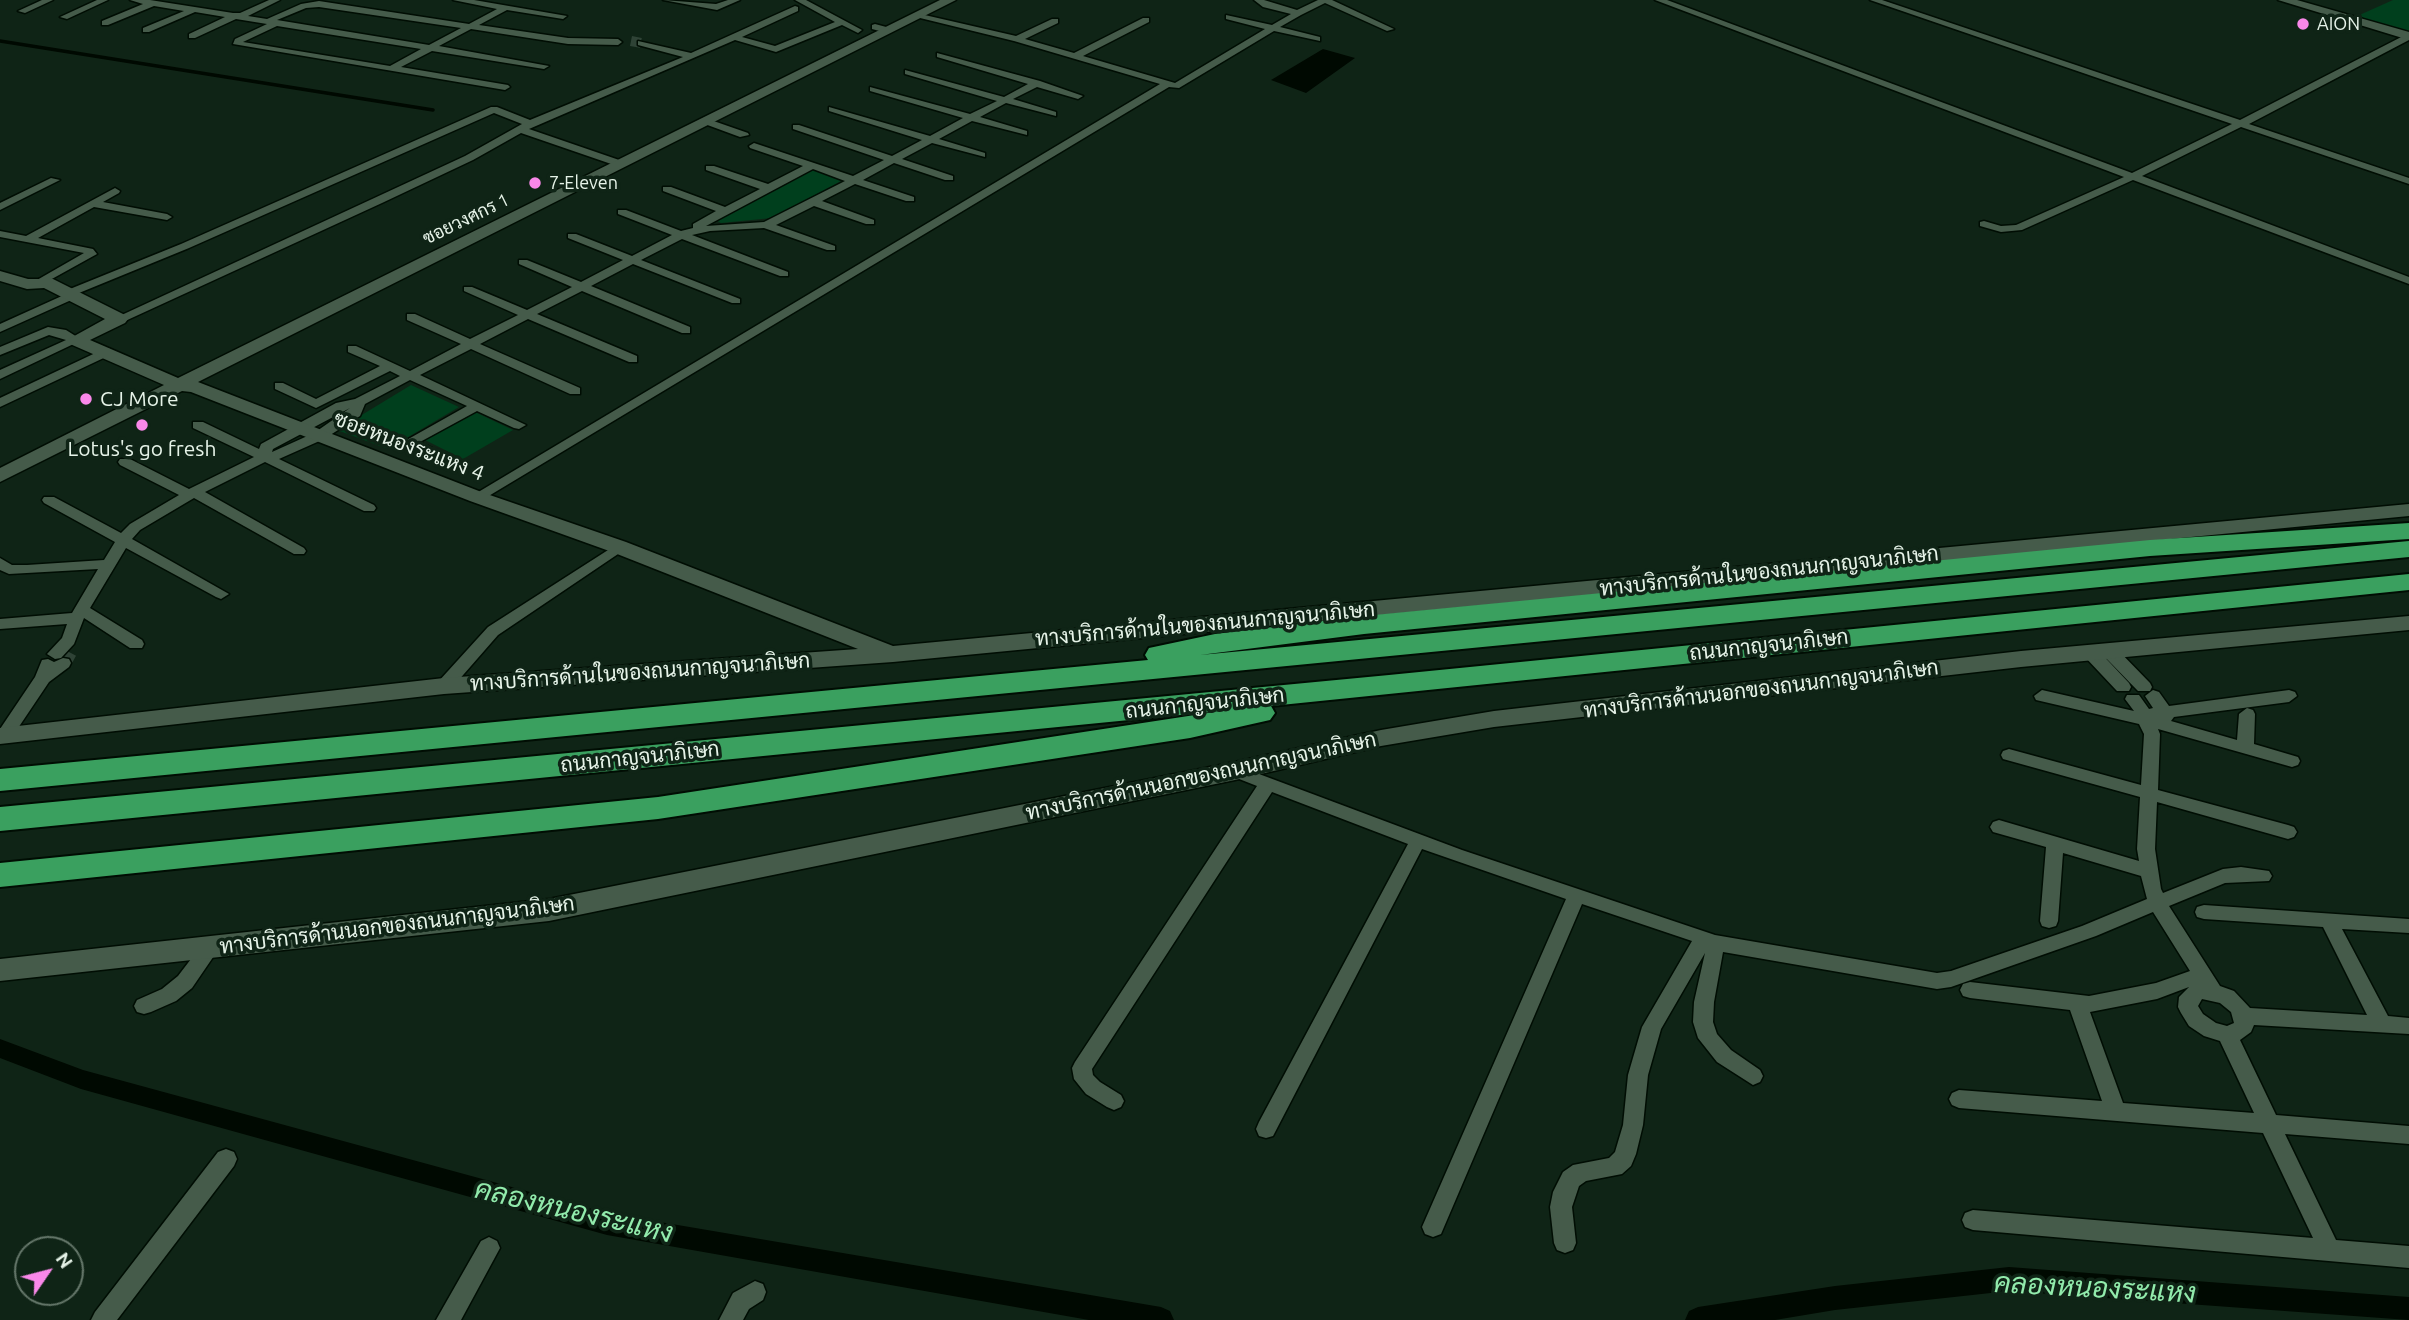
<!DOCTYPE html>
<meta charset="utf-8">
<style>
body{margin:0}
#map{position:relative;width:2409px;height:1320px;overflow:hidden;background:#0f2416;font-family:Ubuntu,sans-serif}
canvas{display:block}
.north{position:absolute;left:14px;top:1236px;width:70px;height:70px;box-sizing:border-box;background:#0f2416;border:2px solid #65776a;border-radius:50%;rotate:55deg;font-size:19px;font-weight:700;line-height:28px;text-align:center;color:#e6f3e8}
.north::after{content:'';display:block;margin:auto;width:24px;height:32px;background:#f988e9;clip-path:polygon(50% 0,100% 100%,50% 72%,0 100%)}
</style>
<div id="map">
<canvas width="2409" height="1320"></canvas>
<div class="north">N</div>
</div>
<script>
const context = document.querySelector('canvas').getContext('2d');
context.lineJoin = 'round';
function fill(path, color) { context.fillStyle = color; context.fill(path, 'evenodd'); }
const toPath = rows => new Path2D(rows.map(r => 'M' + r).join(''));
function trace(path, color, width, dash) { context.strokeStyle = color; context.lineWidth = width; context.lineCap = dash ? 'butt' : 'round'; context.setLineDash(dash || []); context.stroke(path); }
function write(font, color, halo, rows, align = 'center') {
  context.font = font + ' Ubuntu,Sarabun,sans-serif'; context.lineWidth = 7; context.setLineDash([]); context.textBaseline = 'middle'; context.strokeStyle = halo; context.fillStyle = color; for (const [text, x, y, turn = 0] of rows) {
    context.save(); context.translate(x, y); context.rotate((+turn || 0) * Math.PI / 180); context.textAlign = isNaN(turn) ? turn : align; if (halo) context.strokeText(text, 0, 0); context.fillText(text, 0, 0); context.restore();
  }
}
fill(toPath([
 [2393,0,2409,0,2409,31,2355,17],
 [811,169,843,180,772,218,721,223,716,220],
 [411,385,459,407,388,449,337,430],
 [475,412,513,430,463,459,425,440]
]), '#003f1d');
fill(toPath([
 [1323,49,1355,58,1306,93,1271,80]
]), '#000901');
trace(toPath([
 [0,41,433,110]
]), '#000901', 3.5);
fill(toPath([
 [0,1039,83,1070,607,1213,1161,1307,1170,1311,1174,1320,1089,1320,607,1235,81,1089,0,1058,0,1039],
 [2009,1267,2409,1297,2409,1320,2009,1291,1835,1310,1775,1320,1685,1320,1689,1311,1698,1307,1835,1286,2009,1267]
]), '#000901');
trace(toPath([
 [631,41,641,43]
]), '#2f4336', 10, [10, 4.5]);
trace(toPath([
 [63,663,69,652]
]), '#2f4336', 16, [16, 8]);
const street = toPath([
 [42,0,53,0,25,13,18,11,42,0],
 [97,0,108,0,67,19,60,17,97,0],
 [130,0,150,0,233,13,240,13,269,0,280,0,248,16,267,19,301,4,319,1,469,24,497,9,453,0,474,0,567,16,563,19,507,10,479,25,568,38,618,39,622,42,618,45,568,44,471,29,439,46,549,66,544,69,432,51,401,67,508,85,510,87,505,90,233,44,235,39,267,24,236,19,195,38,189,38,189,34,225,17,195,12,149,32,143,32,143,28,184,11,154,6,108,25,102,25,102,21,143,4,130,0],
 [319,7,461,28,429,45,277,20,306,8,319,7],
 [277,26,421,49,390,66,243,42,277,26],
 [663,0,716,4,728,0,740,0,717,10,663,0],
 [795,0,806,0,862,30,858,33,842,25,776,52,735,40,529,129,625,162,625,166,617,166,521,133,473,160,382,203,123,322,119,323,113,319,465,156,522,124,494,113,189,248,79,293,78,297,0,332,0,324,64,295,65,291,181,244,491,107,497,107,530,120,683,57,638,45,638,41,691,53,795,6,798,7,798,11,742,37,775,46,835,22,795,0],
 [1254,0,1264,0,1297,10,1318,0,1332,0,1394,29,1387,31,1325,3,1301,15,1280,27,1320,37,1320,41,1274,31,1179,88,1169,87,482,500,477,501,470,497,1160,84,1014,41,916,17,916,13,1016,36,1052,19,1058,19,1058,23,1025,39,1074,53,1143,18,1149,18,1149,22,1083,56,1175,83,1265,29,1226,19,1226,15,1272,25,1291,14,1263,7,1254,0],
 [1655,0,1667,0,2132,173,2232,124,1870,0,1882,0,2240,120,2409,33,2409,40,2249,124,2409,178,2409,184,2241,127,2142,176,2409,277,2409,284,2133,180,2022,230,2001,232,1980,226,1980,222,1984,221,2001,226,2016,225,2124,177,1655,0],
 [875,24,890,28,891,30,887,33,872,29,872,25,875,24],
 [937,53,1040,81,1083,96,1078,99,1037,87,1013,99,1056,112,1056,116,1006,103,980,117,1027,131,1027,135,972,121,939,139,985,153,985,157,932,143,902,159,953,176,953,180,945,180,894,163,863,180,914,197,914,201,906,201,855,184,822,201,874,220,874,224,866,224,814,206,776,225,835,246,835,250,827,250,764,228,710,231,692,235,788,272,788,276,780,276,682,239,641,260,740,299,740,303,732,303,633,264,591,286,690,327,690,333,682,333,582,291,537,314,637,356,637,362,629,362,528,319,480,344,580,388,580,394,570,394,471,349,420,375,526,425,519,429,514,428,477,411,420,442,456,460,458,463,456,466,446,466,403,442,467,406,410,380,365,404,360,416,324,439,279,459,374,505,376,508,374,511,364,511,265,462,205,492,304,548,306,551,304,554,294,554,194,498,140,530,132,539,229,594,221,599,216,597,126,548,90,608,142,640,144,644,142,648,130,648,84,618,74,644,61,658,55,659,47,654,62,638,67,624,0,629,0,619,72,613,98,569,9,574,0,570,0,558,12,565,27,565,104,560,115,542,44,503,42,500,44,497,54,497,121,533,130,524,179,495,120,465,118,462,120,459,130,459,189,489,254,457,193,428,193,422,203,422,259,449,261,444,336,403,355,399,400,376,390,371,316,408,275,389,275,383,283,383,316,399,380,366,348,352,348,346,356,346,410,371,461,344,407,320,407,314,415,314,470,339,518,315,464,291,464,287,472,287,527,310,572,287,519,264,519,260,527,260,581,282,623,260,568,238,568,234,576,234,632,256,672,235,618,214,618,210,626,210,681,231,693,228,693,224,716,211,663,191,663,187,671,187,725,207,760,189,706,170,706,166,714,166,768,184,803,166,750,148,749,146,754,143,853,176,884,160,793,129,793,125,799,125,892,156,922,140,829,111,829,107,930,136,963,118,870,91,870,87,970,114,997,101,905,74,905,70,1004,97,1028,84,937,57,937,53],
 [813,169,845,181,764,222,706,226,813,169],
 [350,408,314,433,272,452,273,449,350,408],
 [705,118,748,133,749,135,740,137,702,123,700,121,705,118],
 [51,178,60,180,0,210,0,203,51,178],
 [115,188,120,191,119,193,103,202,167,214,172,217,167,220,94,207,38,238,93,249,97,254,41,285,35,282,37,280,84,253,0,237,0,231,26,236,115,188],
 [48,327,66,330,82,340,0,379,0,370,66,340,49,335,0,355,0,347,48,327],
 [106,348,110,349,110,355,0,407,0,398,106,348],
 [619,543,626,547,624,550,498,635,450,690,438,690,436,686,438,682,488,627,619,543],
 [2109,646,2115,647,2150,683,2152,687,2150,691,2138,691,2103,655,2101,651,2109,646],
 [2091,648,2097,649,2129,683,2131,687,2129,691,2117,691,2085,657,2083,653,2085,649,2091,648],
 [63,658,69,659,71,663,69,667,49,682,10,740,0,741,0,729,35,677,42,660,48,659,54,662,63,658],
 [2042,690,2134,711,2125,699,2127,695,2139,695,2149,709,2153,708,2145,696,2153,690,2159,692,2169,706,2289,690,2295,692,2297,696,2289,702,2174,717,2171,721,2237,740,2239,714,2247,708,2253,710,2255,714,2254,744,2298,757,2300,761,2298,765,2292,767,2158,729,2160,734,2158,790,2288,825,2294,827,2297,832,2294,837,2288,839,2157,802,2155,849,2161,889,2163,893,2223,869,2241,867,2269,871,2272,876,2269,881,2225,883,2169,906,2220,986,2234,991,2250,1008,2367,1015,2323,927,2204,919,2197,917,2195,912,2197,907,2204,905,2409,919,2409,933,2342,929,2388,1016,2409,1018,2409,1034,2254,1025,2251,1032,2240,1040,2276,1115,2409,1126,2409,1144,2285,1134,2336,1240,2409,1246,2409,1268,1973,1230,1965,1227,1962,1220,1965,1213,1973,1210,2313,1238,2263,1133,1959,1108,1952,1105,1949,1099,1952,1093,1959,1090,2102,1101,2070,1010,1970,998,1963,996,1960,990,1963,984,1970,982,2089,996,2156,983,2190,971,2153,912,2096,936,1951,987,1937,989,1723,952,1714,1002,1713,1022,1717,1034,1731,1050,1760,1070,1763,1076,1760,1082,1753,1085,1717,1062,1698,1038,1693,1022,1694,1002,1705,953,1661,1029,1648,1075,1643,1125,1636,1154,1631,1166,1622,1174,1586,1181,1579,1186,1572,1207,1576,1243,1573,1250,1565,1253,1557,1250,1554,1243,1550,1207,1553,1192,1563,1172,1573,1165,1609,1158,1615,1152,1623,1125,1628,1075,1642,1027,1692,941,1582,904,1441,1234,1433,1237,1425,1234,1422,1227,1566,899,1422,849,1273,1136,1266,1138,1259,1136,1256,1129,1259,1122,1408,844,1272,792,1092,1069,1093,1075,1100,1082,1121,1095,1124,1101,1121,1107,1114,1110,1107,1107,1086,1094,1074,1079,1072,1068,1075,1062,1257,786,1229,775,1227,771,1229,767,1235,765,1462,850,1715,935,1937,973,1951,971,2082,926,2147,899,2141,876,2063,853,2058,921,2056,926,2049,928,2042,926,2040,921,2046,847,1993,832,1990,827,1993,822,1999,820,2139,861,2137,849,2140,797,2003,759,2001,755,2003,751,2009,749,2141,785,2144,734,2139,724,2036,700,2034,696,2042,690],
 [2189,987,2179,997,2178,1007,2181,1013,2189,1026,2204,1036,2220,1041,2254,1113,2123,1103,2090,1012,2157,999,2189,987],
 [2202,999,2220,1003,2231,1012,2234,1023,2227,1026,2216,1023,2203,1014,2198,1006,2202,999],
 [211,939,218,942,220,947,192,988,176,1001,151,1012,144,1014,137,1012,134,1006,137,1000,162,989,178,976,204,942,211,939],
 [226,1149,234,1152,237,1159,234,1166,117,1320,91,1320,95,1312,218,1152,226,1149],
 [489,1237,497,1241,500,1248,461,1320,436,1320,481,1241,489,1237],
 [755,1281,763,1284,766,1292,763,1300,749,1309,743,1320,719,1320,733,1293,755,1281]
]);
const secondary = toPath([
 [940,0,956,0,198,382,484,493,626,542,893,646,2409,504,2409,516,893,662,444,694,0,744,0,728,444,678,858,649,612,552,470,501,191,392,182,391,0,482,0,468,164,385,70,344,67,340,105,319,44,288,27,289,0,281,0,271,28,279,53,279,125,315,128,319,125,323,90,340,178,378,940,0],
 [2278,0,2297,0,2409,32,2409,40,2278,0],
 [2409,616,2409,630,2021,667,1494,727,1381,746,1235,780,549,921,0,981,0,959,549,899,1235,762,1381,730,1494,711,2021,651,2409,616]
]);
const highway = toPath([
 [2409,523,2409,539,2150,556,1364,634,1200,655,2409,541,2409,557,0,791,0,769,1148,660,1145,655,1149,648,1215,634,1364,616,2150,540,2409,523],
 [2409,574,2409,590,1271,706,1275,713,1270,720,1190,738,658,819,0,887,0,863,658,797,1221,711,0,831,0,807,1389,675,2409,574]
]);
trace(street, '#000d03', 3);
trace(secondary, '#000d03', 3);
trace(highway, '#000d03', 4);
fill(street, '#455b4a');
fill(secondary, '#455b4a');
fill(highway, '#3aa05f');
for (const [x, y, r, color] of [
 [2303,24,7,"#f988e9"],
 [535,183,7,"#f988e9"],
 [86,399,7,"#f988e9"],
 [142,425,7,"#f988e9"]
]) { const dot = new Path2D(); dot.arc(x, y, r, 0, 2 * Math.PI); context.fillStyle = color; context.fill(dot); trace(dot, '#0f2416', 2.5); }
write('18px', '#e6f3e8', '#0f2416', [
 ["AION",2317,24],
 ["7-Eleven",549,183]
], 'left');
write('18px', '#e6f3e8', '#0f2416', [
 ["ซอยวงศกร 1",466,219,-26]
]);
write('21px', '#e6f3e8', '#0f2416', [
 ["CJ More",100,399],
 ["Lotus's go fresh",142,449,"center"]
], 'left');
write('21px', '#e6f3e8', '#0f2416', [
 ["ซอยหนองระแหง 4",409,446,21],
 ["ทางบริการด้านในของถนนกาญจนาภิเษก",1769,571,-6],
 ["ทางบริการด้านในของถนนกาญจนาภิเษก",1205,624,-5],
 ["ถนนกาญจนาภิเษก",1769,645,-6],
 ["ทางบริการด้านในของถนนกาญจนาภิเษก",640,672,-4],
 ["ทางบริการด้านนอกของถนนกาญจนาภิเษก",1761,689,-7],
 ["ถนนกาญจนาภิเษก",1205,703,-6],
 ["ถนนกาญจนาภิเษก",640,757,-6],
 ["ทางบริการด้านนอกของถนนกาญจนาภิเษก",1201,776,-12],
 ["ทางบริการด้านนอกของถนนกาญจนาภิเษก",397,925,-7]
]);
write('italic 28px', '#92ebac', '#0f2416', [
 ["คลองหนองระแหง",574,1211,13],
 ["คลองหนองระแหง",2095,1288,3]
]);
</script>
